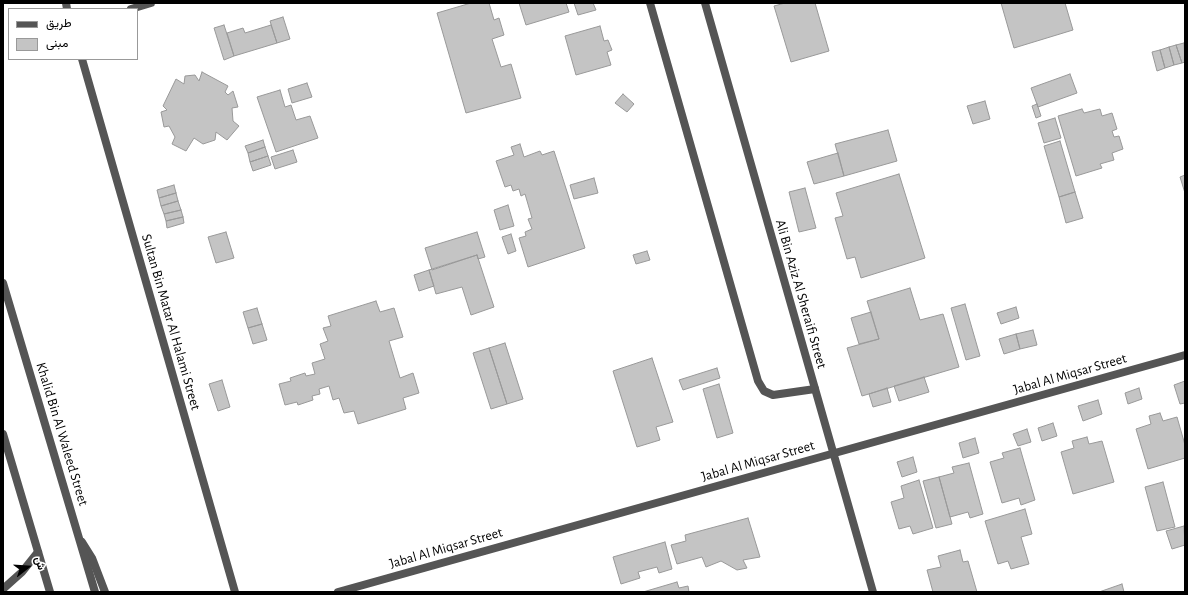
<!DOCTYPE html>
<meta charset="utf-8">
<style>
body{margin:0}
#map{position:relative;width:1188px;height:595px;overflow:hidden;background:#fff;font-family:"Alegreya Sans",Vazirmatn,sans-serif}
canvas{display:block}
.frame{position:absolute;inset:0;border:4px solid #000;pointer-events:none}
.legend{position:absolute;left:8px;top:8px;width:130px;height:52px;box-sizing:border-box;background:#fff;border:1px solid #999;margin:0;padding:5px 7px;list-style:none;font-size:12px;color:#000}
.legend li{display:flex;align-items:center;gap:8px;height:20px}
.legend b{width:20px;border:1px solid #999}
.north{position:absolute;left:8px;top:547px;width:40px;height:40px;-webkit-text-stroke:3px #fff;paint-order:stroke;rotate:73deg;font-size:11px;font-weight:700;line-height:16px;text-align:center;color:#000}
.north::after{content:'';display:block;margin:auto;width:14px;height:18px;background:#000;clip-path:polygon(50% 0,100% 100%,50% 72%,0 100%)}
</style>
<div id="map">
<canvas width="1188" height="595"></canvas>
<div class="frame"></div>
<ul class="legend">
<li><b style="height:5px;background:#555"></b>طريق</li>
<li><b style="height:11px;background:#c4c4c4"></b>مبنى</li>
</ul>
<div class="north">ش</div>
</div>
<script>
const context = document.querySelector('canvas').getContext('2d');
context.lineJoin = 'round';
function fill(path, color) { context.fillStyle = color; context.fill(path, 'evenodd'); }
const toPath = rows => new Path2D(rows.map(r => 'M' + r).join(''));
function trace(path, color, width, dash) { context.strokeStyle = color; context.lineWidth = width; context.lineCap = dash ? 'butt' : 'round'; context.setLineDash(dash || []); context.stroke(path); }
function write(font, color, halo, rows, align = 'center') {
  context.font = font + ' "Alegreya Sans",sans-serif'; context.lineWidth = 3.5; context.setLineDash([]); context.textBaseline = 'middle'; context.strokeStyle = halo; context.fillStyle = color; for (const [text, x, y, turn = 0] of rows) {
    context.save(); context.translate(x, y); context.rotate((+turn || 0) * Math.PI / 180); context.textAlign = isNaN(turn) ? turn : align; if (halo) context.strokeText(text, 0, 0); context.fillText(text, 0, 0); context.restore();
  }
}
const building = toPath([
 [471,3,489,3,494,20,499,18,504,35,492,39,501,67,511,64,521,98,466,113,437,13,471,3],
 [519,3,566,3,569,12,526,25,519,3],
 [574,3,593,3,596,10,578,15,574,3],
 [785,3,815,3,829,51,791,62,774,6,785,3],
 [1001,3,1065,3,1073,30,1014,48,1001,3],
 [283,17,290,39,277,43,270,21,283,17],
 [224,25,234,56,224,60,214,28,224,25],
 [271,25,277,43,234,56,227,33,243,28,245,33,271,25],
 [600,26,604,41,608,40,612,50,607,52,611,65,576,75,565,36,600,26],
 [1184,43,1185,62,1182,63,1176,45,1184,43],
 [1176,45,1182,63,1174,65,1169,47,1176,45],
 [1169,47,1174,65,1165,68,1160,50,1169,47],
 [1160,50,1165,68,1157,71,1152,52,1160,50],
 [202,72,228,86,225,92,228,95,233,91,238,107,232,108,233,121,239,126,227,140,216,132,215,140,203,144,194,138,186,151,172,144,175,137,169,126,164,127,161,112,167,110,163,106,176,79,184,84,185,76,195,75,199,81,202,72],
 [1070,74,1077,93,1038,107,1031,88,1070,74],
 [307,83,312,97,292,103,288,89,307,83],
 [280,90,285,107,291,105,296,120,310,116,318,138,276,152,257,97,280,90],
 [623,94,634,104,627,112,615,103,623,94],
 [985,101,990,119,973,124,967,106,985,101],
 [1037,104,1041,116,1036,118,1032,106,1037,104],
 [1082,109,1084,113,1100,109,1102,116,1112,113,1117,129,1112,131,1114,137,1119,136,1123,149,1112,153,1114,160,1100,164,1102,168,1076,176,1058,116,1082,109],
 [1055,118,1061,138,1044,143,1038,123,1055,118],
 [888,130,897,161,844,176,835,144,888,130],
 [263,140,265,147,248,153,245,146,263,140],
 [1060,141,1075,192,1059,197,1044,146,1060,141],
 [520,144,524,157,540,151,542,155,554,151,585,248,528,267,519,238,526,236,525,232,532,229,528,219,532,218,525,194,521,196,519,189,513,191,511,185,505,187,496,161,514,155,511,147,520,144],
 [265,147,268,156,250,162,248,153,265,147],
 [293,150,297,162,275,169,271,157,293,150],
 [838,153,844,176,814,184,807,162,838,153],
 [268,156,271,165,253,171,250,162,268,156],
 [899,174,925,258,861,278,855,257,847,259,835,218,843,216,836,193,899,174],
 [1185,175,1185,193,1180,177,1185,175],
 [594,178,598,193,574,199,570,185,594,178],
 [174,185,176,193,159,198,157,190,174,185],
 [805,188,816,228,799,232,789,192,805,188],
 [1075,192,1083,218,1066,223,1059,197,1075,192],
 [176,193,178,201,161,206,159,198,176,193],
 [178,201,181,210,164,214,161,206,178,201],
 [508,205,514,226,500,230,494,210,508,205],
 [181,210,183,217,166,221,164,214,181,210],
 [183,217,184,223,167,228,166,221,183,217],
 [226,232,234,258,216,263,208,237,226,232],
 [477,232,485,257,478,259,477,255,432,270,425,248,477,232],
 [511,234,516,251,508,254,502,237,511,234],
 [647,251,650,260,636,264,633,255,647,251],
 [477,255,494,307,471,315,462,287,436,294,429,270,477,255],
 [429,270,434,286,419,291,414,275,429,270],
 [910,288,920,320,943,314,959,367,862,396,847,348,879,339,867,301,910,288],
 [376,301,380,312,394,308,403,337,389,341,400,378,413,373,419,393,403,398,406,409,358,424,354,411,344,413,339,398,333,400,329,386,319,389,320,394,312,396,313,400,298,405,297,402,285,405,279,384,291,381,290,378,305,373,306,376,315,374,312,363,325,359,320,344,328,341,323,328,331,326,328,316,376,301],
 [965,304,980,356,966,360,951,308,965,304],
 [1016,307,1019,318,1001,324,997,313,1016,307],
 [257,308,262,324,248,328,243,312,257,308],
 [871,312,879,339,859,344,851,318,871,312],
 [262,324,267,340,253,344,248,328,262,324],
 [1033,330,1037,345,1020,349,1016,334,1033,330],
 [1016,334,1020,349,1004,354,999,339,1016,334],
 [505,343,523,399,507,404,489,348,505,343],
 [489,348,507,404,491,409,473,353,489,348],
 [652,358,673,422,656,427,660,440,637,447,613,371,652,358],
 [717,368,720,378,683,390,679,380,717,368],
 [924,377,929,392,899,401,894,386,924,377],
 [222,380,230,407,218,411,209,384,222,380],
 [1185,381,1185,403,1180,404,1174,385,1185,381],
 [719,384,733,433,717,438,703,389,719,384],
 [887,388,891,402,873,407,869,394,887,388],
 [1139,388,1142,399,1128,404,1125,393,1139,388],
 [1098,400,1102,414,1083,421,1078,406,1098,400],
 [1160,413,1163,421,1177,417,1185,445,1185,458,1148,469,1136,429,1151,424,1149,416,1160,413],
 [1053,423,1057,436,1042,441,1038,428,1053,423],
 [1027,429,1031,442,1018,446,1013,434,1027,429],
 [1087,437,1089,444,1102,441,1114,482,1073,494,1061,452,1074,448,1072,441,1087,437],
 [975,438,979,453,963,458,959,443,975,438],
 [1020,448,1035,500,1021,505,1019,498,1002,503,990,462,1004,458,1002,453,1020,448],
 [913,457,917,472,902,477,897,462,913,457],
 [969,463,983,514,970,518,968,512,950,517,939,477,954,473,952,467,969,463],
 [939,477,952,524,936,528,923,481,939,477],
 [919,480,933,528,913,534,910,526,899,529,891,502,904,498,901,486,919,480],
 [1163,482,1175,527,1157,531,1145,487,1163,482],
 [1025,509,1032,534,1021,537,1029,564,1011,569,1008,561,998,564,985,521,1025,509],
 [748,518,760,557,743,560,747,568,737,570,721,561,706,567,702,557,677,564,671,545,686,541,685,535,748,518],
 [1184,526,1185,545,1172,549,1166,531,1184,526],
 [665,542,672,569,659,573,657,567,638,572,640,578,621,584,613,557,665,542],
 [960,550,963,562,968,561,977,592,933,592,927,570,941,567,938,556,960,550],
 [677,582,679,588,688,586,689,592,643,592,677,582],
 [1122,584,1124,592,1099,592,1122,584]
]);
fill(building, '#c4c4c4');
trace(building, '#999', 1);
trace(toPath([
 [650,3,758,381,764,391,773,395,815,389]
]), '#555', 8);
trace(toPath([
 [66,3,67,9],
 [705,3,873,592],
 [131,9,151,3],
 [82,59,235,592],
 [82,542,92,558,105,592],
 [3,589,22,572,38,552],
 [338,592,1185,355]
]), '#555', 8);
trace(toPath([
 [3,283,95,592],
 [3,434,50,592]
]), '#555', 8);
write('14px', '#000', '#fff', [
 ["Ali Bin Aziz Al Sheraifi Street",801,294,74],
 ["Sultan Bin Matar Al Halami Street",171,322,74],
 ["Jabal Al Miqsar Street",1070,374,-16],
 ["Khalid Bin Al Waleed Street",62,434,73],
 ["Jabal Al Miqsar Street",758,461,-16],
 ["Jabal Al Miqsar Street",446,548,-16]
]);
</script>
